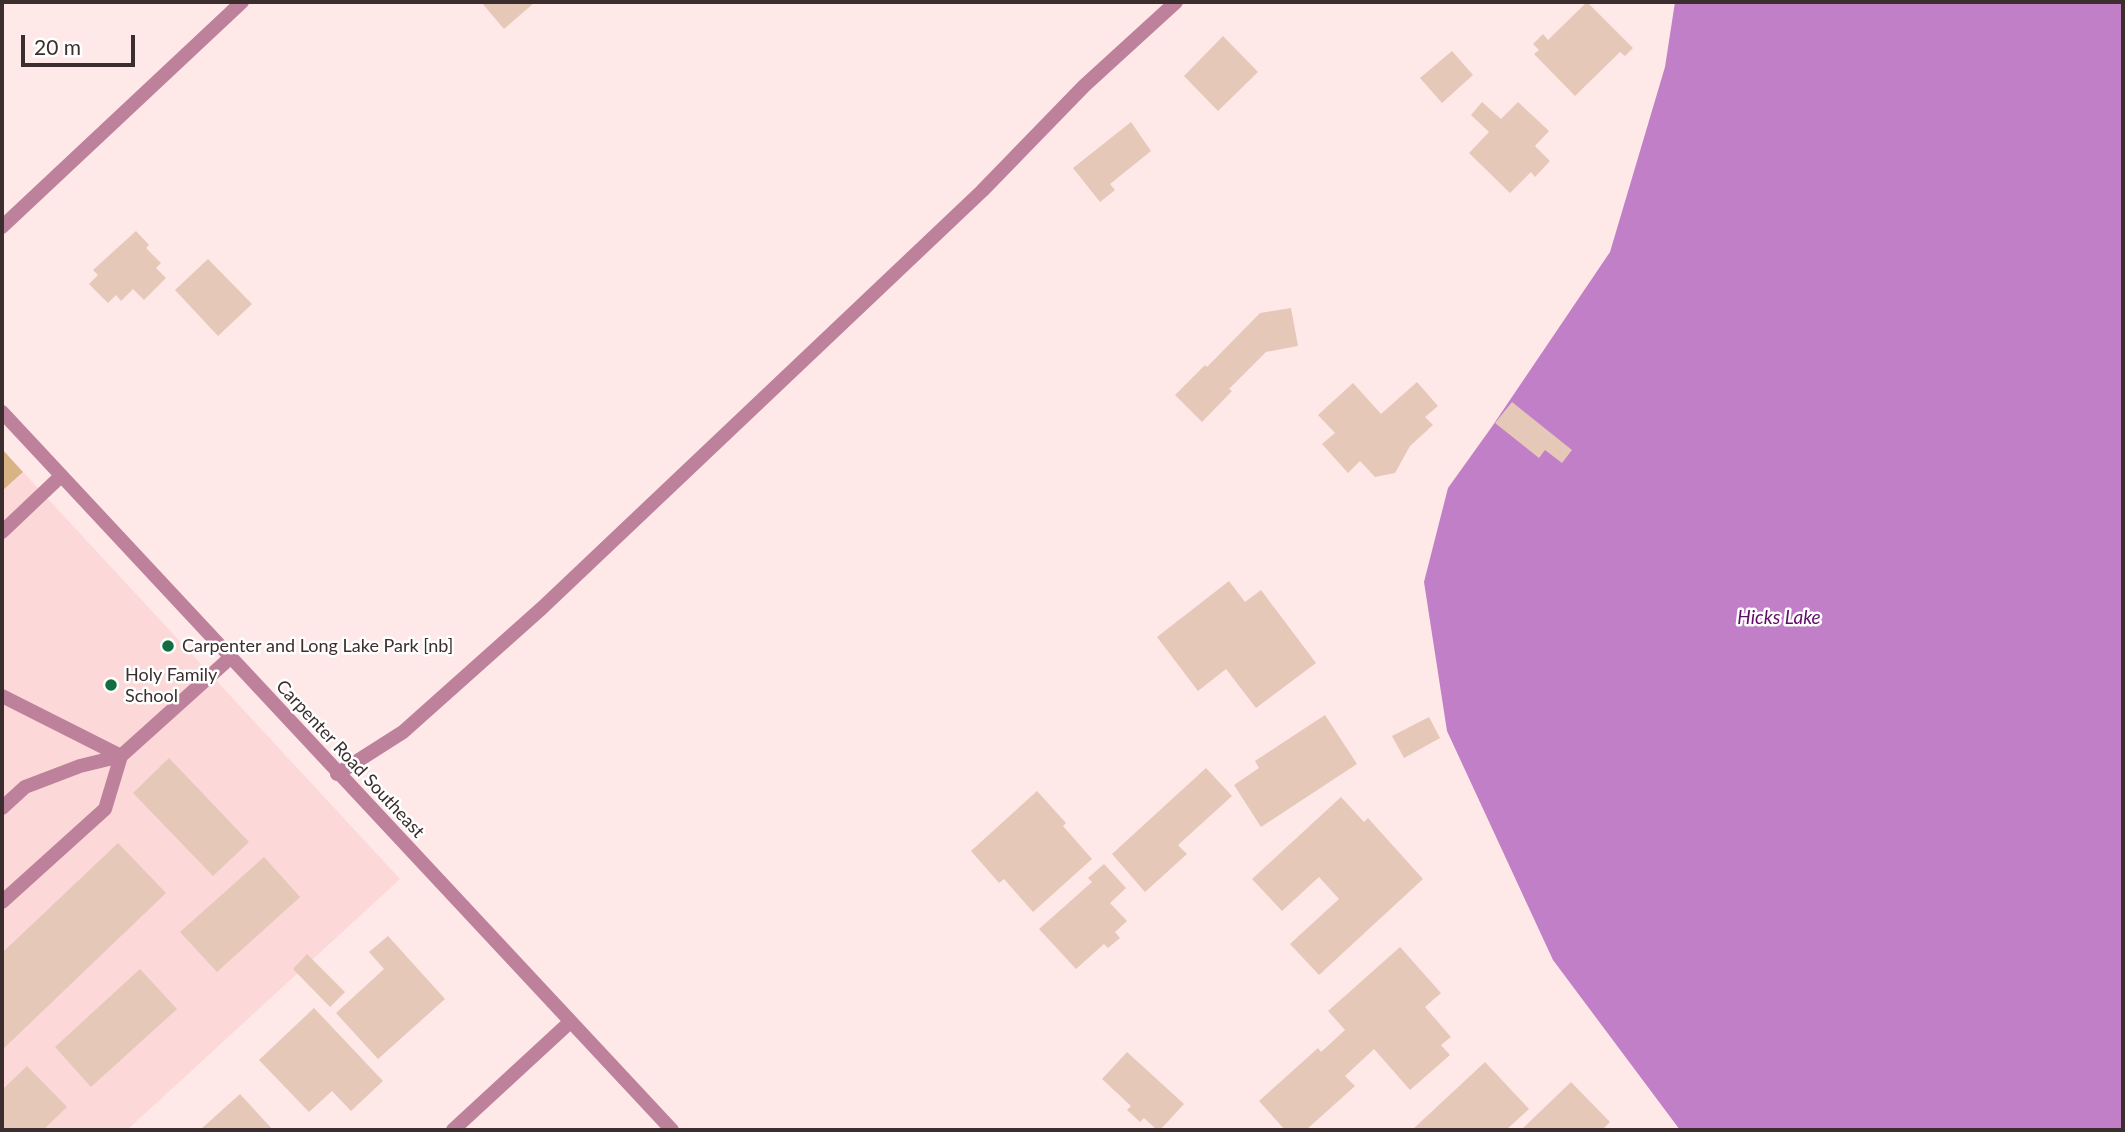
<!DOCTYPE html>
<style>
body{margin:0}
#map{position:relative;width:2125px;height:1132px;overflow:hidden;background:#fee8e8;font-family:Lato,sans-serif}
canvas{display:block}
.frame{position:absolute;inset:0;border:4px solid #3c2e2e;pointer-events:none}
.scale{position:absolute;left:21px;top:35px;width:114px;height:32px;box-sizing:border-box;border:4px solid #3c2e2e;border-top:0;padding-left:9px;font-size:21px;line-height:24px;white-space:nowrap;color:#3c2e2e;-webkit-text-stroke:5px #fff;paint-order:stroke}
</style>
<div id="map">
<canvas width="2125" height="1132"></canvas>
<div class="frame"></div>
<div class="scale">20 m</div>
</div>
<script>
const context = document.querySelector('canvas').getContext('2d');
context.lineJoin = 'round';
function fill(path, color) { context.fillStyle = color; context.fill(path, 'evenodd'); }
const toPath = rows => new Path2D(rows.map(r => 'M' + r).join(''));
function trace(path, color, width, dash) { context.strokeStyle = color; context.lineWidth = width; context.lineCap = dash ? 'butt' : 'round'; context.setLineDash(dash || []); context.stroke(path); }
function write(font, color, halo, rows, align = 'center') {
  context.font = font + ' Lato,sans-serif'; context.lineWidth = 5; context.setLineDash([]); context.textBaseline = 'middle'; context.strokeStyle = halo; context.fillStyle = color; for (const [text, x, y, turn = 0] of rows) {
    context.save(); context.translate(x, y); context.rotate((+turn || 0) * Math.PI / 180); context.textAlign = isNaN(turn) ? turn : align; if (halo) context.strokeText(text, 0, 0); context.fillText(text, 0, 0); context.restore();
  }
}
fill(toPath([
 [23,472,400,879,127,1130,2,1130,2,491]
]), '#fcd8d8');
fill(toPath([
 [2,449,23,472,2,491]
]), '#d8b484');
fill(toPath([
 [1675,2,2123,2,2123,1130,1680,1130,1553,960,1447,731,1424,582,1448,488,1491,428,1610,252,1665,67]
]), '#c07fc6');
fill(toPath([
 [481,2,535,2,504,29],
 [1587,2,1633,48,1625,56,1620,52,1575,96,1534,54,1539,50,1533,44,1543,34,1548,40],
 [1223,36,1258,72,1218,111,1184,76],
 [1452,51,1473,75,1442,103,1420,78],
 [1482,102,1501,119,1518,102,1549,131,1535,146,1550,161,1535,177,1531,172,1510,193,1469,153,1489,132,1471,115],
 [1131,122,1151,151,1110,184,1115,190,1100,202,1073,168],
 [136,231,149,245,146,248,161,263,156,268,166,278,144,300,133,289,121,301,116,295,108,303,89,284,98,275,93,270],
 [208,259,252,304,218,336,175,290],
 [1291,308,1298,346,1266,352,1229,389,1232,391,1202,422,1175,395,1205,365,1207,367,1260,313],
 [1417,382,1438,406,1425,417,1433,425,1410,446,1395,473,1375,477,1360,461,1348,473,1322,444,1335,433,1318,415,1353,383,1381,414],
 [1512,402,1572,450,1562,463,1545,450,1539,458,1495,423],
 [1229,581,1245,602,1261,590,1316,663,1256,708,1226,669,1198,691,1157,637],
 [1325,715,1357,764,1261,827,1234,785,1259,768,1255,761],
 [1429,717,1440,738,1404,758,1392,736],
 [169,758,249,842,213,876,133,793],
 [1206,768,1232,796,1178,845,1187,854,1145,892,1112,854],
 [1037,791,1066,823,1063,826,1092,859,1033,912,1004,879,999,883,971,851],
 [1341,797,1364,822,1368,818,1423,879,1319,975,1290,944,1339,899,1319,877,1282,911,1252,879],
 [118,843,166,893,2,1050,2,953],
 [264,857,300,897,217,972,180,932],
 [1104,864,1126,888,1110,903,1127,921,1115,932,1120,938,1108,948,1104,944,1076,969,1039,929,1092,882,1088,878],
 [388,936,445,999,378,1059,336,1013,384,969,369,952],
 [1400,947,1441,993,1425,1007,1451,1037,1441,1045,1450,1055,1410,1090,1374,1049,1345,1076,1355,1086,1306,1130,1285,1130,1259,1101,1318,1048,1321,1052,1345,1030,1328,1011],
 [307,954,345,992,330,1007,293,969],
 [140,969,177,1009,91,1087,55,1047],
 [314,1008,383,1081,351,1111,332,1091,309,1112,259,1060],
 [1127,1052,1184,1104,1160,1130,1157,1130,1144,1118,1140,1122,1127,1110,1131,1106,1102,1079],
 [1485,1062,1529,1109,1506,1130,1412,1130],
 [27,1066,67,1107,43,1130,2,1130,2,1090],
 [1571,1082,1610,1122,1602,1130,1521,1130],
 [240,1094,273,1130,200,1130]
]), '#e6c8b9');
trace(toPath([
 [2,532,61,476],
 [2,696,121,756],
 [337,774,403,732,542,608,982,191,1084,86,1176,2],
 [2,808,25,787,80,766,121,756,230,658],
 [2,902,105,809,121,756]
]), '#be819c', 14);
trace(toPath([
 [2,227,242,2],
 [453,1130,569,1023]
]), '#be819c', 14);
trace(toPath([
 [2,412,672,1130]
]), '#be819c', 14);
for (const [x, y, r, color] of [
 [168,646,7,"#146e42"],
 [111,685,7,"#146e42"]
]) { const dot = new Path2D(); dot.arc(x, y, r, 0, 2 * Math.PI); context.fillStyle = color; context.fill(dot); trace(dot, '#fff', 2.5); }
write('18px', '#3c2e2e', '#fff', [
 ["Carpenter and Long Lake Park [nb]",182,646],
 ["Holy Family",125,675],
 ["School",125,696]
], 'left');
write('18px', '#3c2e2e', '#fff', [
 ["Carpenter Road Southeast",350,759,47]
]);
write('italic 19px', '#600c68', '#fff', [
 ["Hicks Lake",1779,618]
]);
</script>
